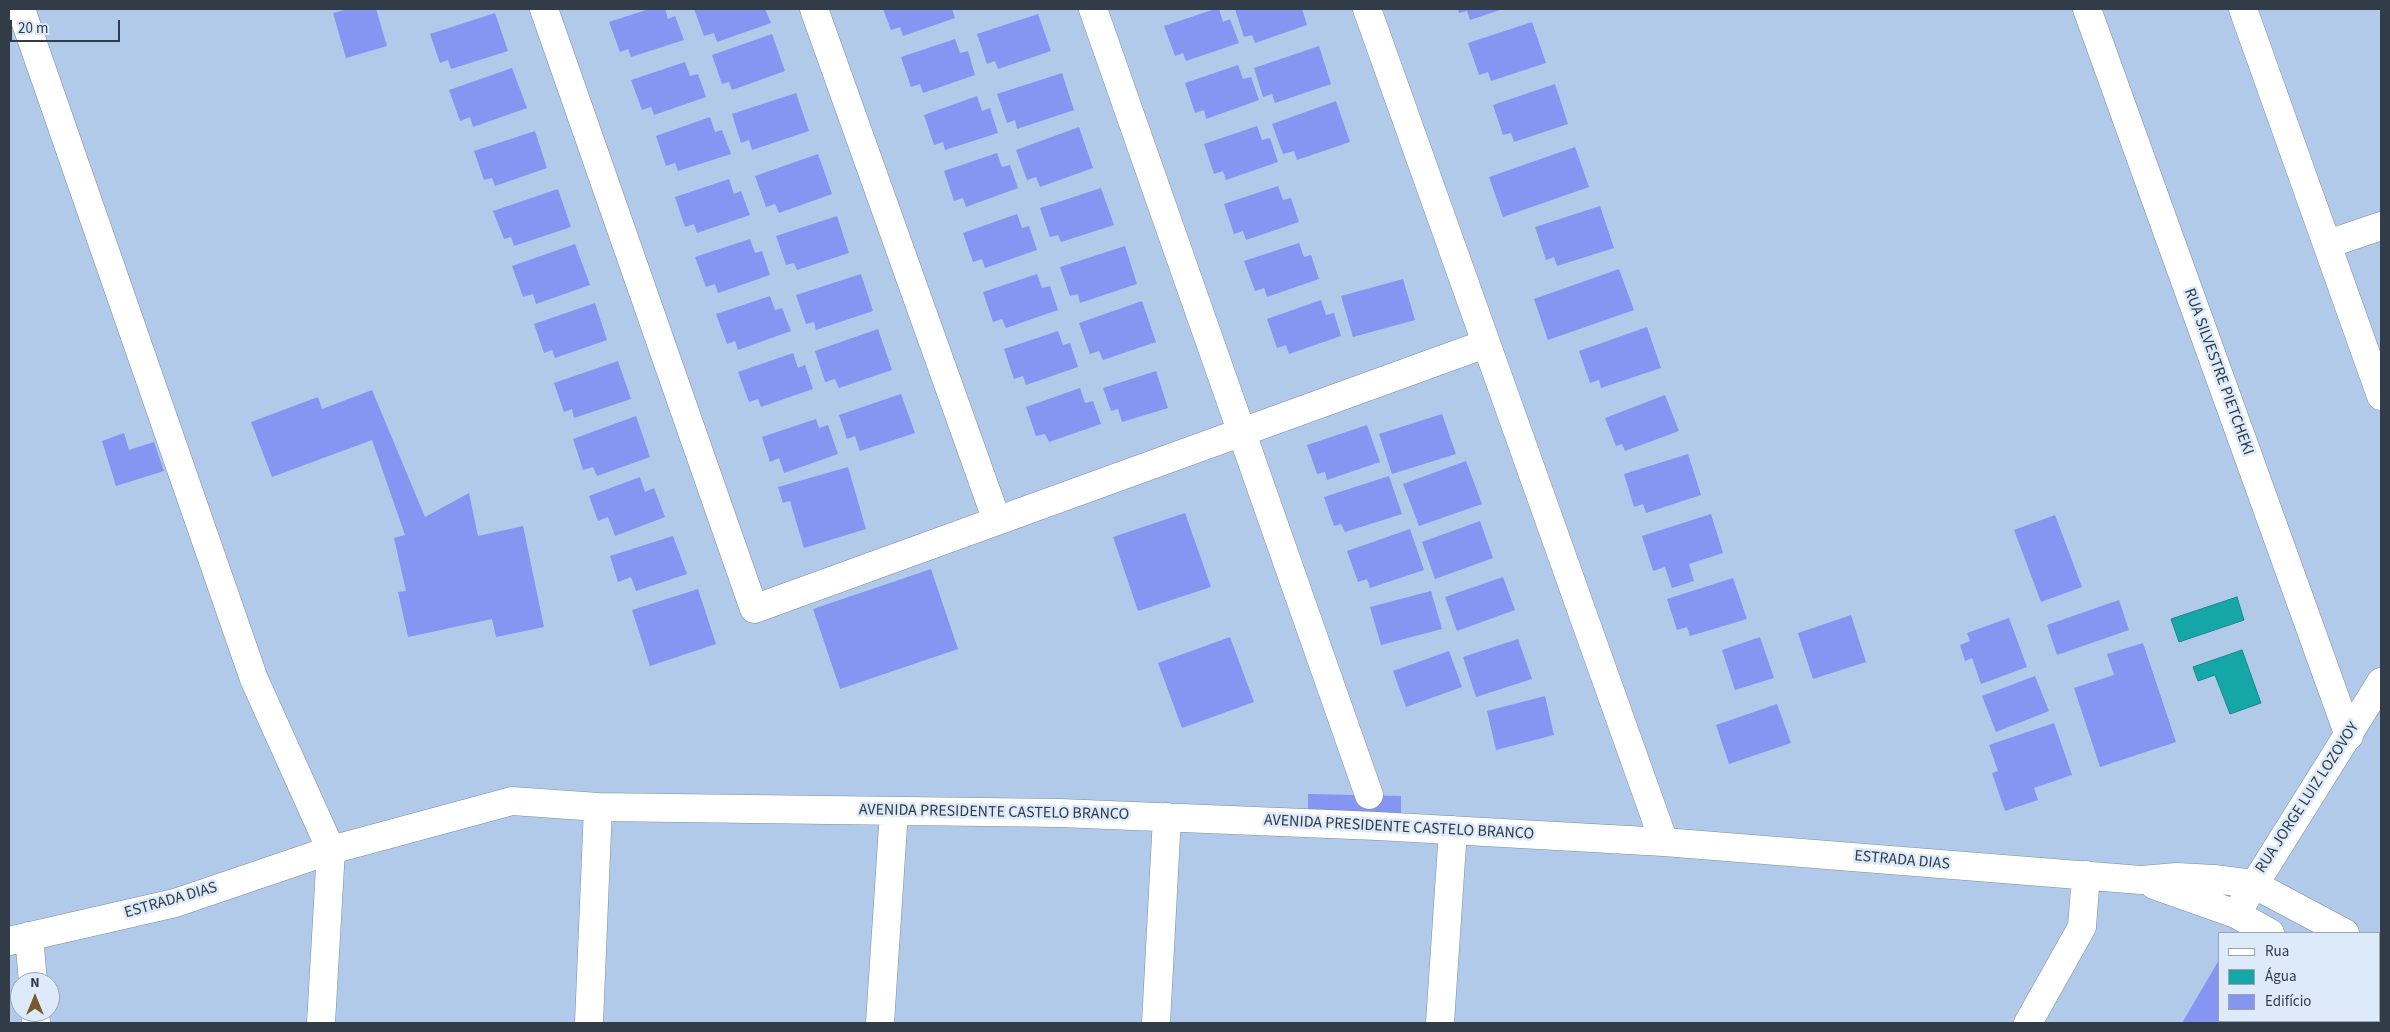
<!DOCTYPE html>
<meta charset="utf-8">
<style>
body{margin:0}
#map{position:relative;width:2390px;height:1032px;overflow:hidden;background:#b2cae9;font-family:"Source Sans 3",sans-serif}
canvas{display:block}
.frame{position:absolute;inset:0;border:10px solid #323c48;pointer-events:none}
.legend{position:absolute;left:2218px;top:932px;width:162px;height:90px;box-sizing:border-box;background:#ddeafa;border:1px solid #99a4b3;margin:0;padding:6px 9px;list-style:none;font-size:15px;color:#323c48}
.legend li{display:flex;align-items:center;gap:10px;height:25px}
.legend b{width:25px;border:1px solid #99a4b3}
.north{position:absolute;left:10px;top:972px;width:50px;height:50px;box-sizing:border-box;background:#ddeafa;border:1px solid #99a4b3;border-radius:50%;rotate:0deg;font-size:14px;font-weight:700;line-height:20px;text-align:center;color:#323c48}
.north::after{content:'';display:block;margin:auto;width:18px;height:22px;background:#795a2f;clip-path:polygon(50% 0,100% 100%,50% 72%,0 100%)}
.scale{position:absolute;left:10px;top:20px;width:110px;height:22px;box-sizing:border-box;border:2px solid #323c48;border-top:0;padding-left:6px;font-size:15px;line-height:18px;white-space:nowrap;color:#323c48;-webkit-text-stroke:4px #ddeafa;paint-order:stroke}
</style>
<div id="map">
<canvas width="2390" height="1032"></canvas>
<div class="frame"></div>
<ul class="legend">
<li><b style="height:6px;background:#fff"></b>Rua</li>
<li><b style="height:14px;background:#15a7a7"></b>Água</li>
<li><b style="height:14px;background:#8595f2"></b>Edifício</li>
</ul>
<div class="north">N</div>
<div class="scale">20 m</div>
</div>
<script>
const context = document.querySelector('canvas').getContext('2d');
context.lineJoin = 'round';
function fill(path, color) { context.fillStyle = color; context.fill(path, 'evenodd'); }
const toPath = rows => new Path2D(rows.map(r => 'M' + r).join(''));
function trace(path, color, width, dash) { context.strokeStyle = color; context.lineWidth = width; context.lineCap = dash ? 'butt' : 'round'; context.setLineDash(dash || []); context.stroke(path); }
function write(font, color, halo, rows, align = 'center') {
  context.font = font + ' "Source Sans 3",sans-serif'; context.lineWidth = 5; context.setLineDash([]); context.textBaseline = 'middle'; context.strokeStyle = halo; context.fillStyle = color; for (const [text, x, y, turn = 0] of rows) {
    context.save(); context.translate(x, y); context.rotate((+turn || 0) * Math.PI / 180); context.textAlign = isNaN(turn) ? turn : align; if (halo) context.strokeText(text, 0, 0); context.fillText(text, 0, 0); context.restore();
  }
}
const water = toPath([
 [2237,597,2244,620,2179,642,2171,619,2237,597],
 [2242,650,2261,703,2230,714,2215,675,2198,681,2193,667,2242,650]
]);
fill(water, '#15a7a7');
trace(water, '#1e878a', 1);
fill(toPath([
 [348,9,376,9,387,46,346,58,333,13],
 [649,9,665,9,668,19,675,16,684,40,631,57,628,49,620,52,609,22],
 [694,9,765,9,771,23,717,42,714,33,704,36],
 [883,9,952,9,955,18,903,36,900,27,891,30],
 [1215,9,1219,9,1223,22,1230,19,1239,43,1186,61,1183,53,1175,56,1164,26],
 [1235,9,1302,9,1307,25,1255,43,1252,35,1244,37],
 [1458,9,1503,9,1470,20,1467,11,1459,13],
 [495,13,508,51,451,69,448,60,440,63,430,34],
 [1038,14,1051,51,998,69,995,61,987,64,977,34],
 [1532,22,1546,63,1491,81,1488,72,1479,75,1468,43],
 [772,34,785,71,732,90,729,82,722,84,712,55],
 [955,39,960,53,968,51,975,75,923,93,920,84,911,87,901,57],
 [1319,46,1331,84,1275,103,1272,94,1263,97,1254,68],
 [685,62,690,76,698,74,706,97,654,115,651,107,642,110,631,80],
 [1238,65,1243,79,1251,77,1259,100,1206,119,1204,110,1195,113,1185,83],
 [512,68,527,108,473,127,470,117,460,121,449,90],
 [1062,73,1074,110,1017,129,1015,120,1007,123,997,94],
 [1555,84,1568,124,1514,142,1511,133,1503,135,1493,105],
 [796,93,809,131,752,150,749,140,741,143,732,114],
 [977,96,982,111,990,108,998,133,945,150,943,142,934,145,924,115],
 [1336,101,1350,142,1297,160,1294,151,1283,154,1272,124],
 [710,117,715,132,722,130,731,154,678,171,675,163,666,166,656,136],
 [1257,126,1262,140,1270,138,1278,162,1226,180,1223,171,1214,174,1204,144],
 [1079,127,1093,168,1040,187,1036,177,1027,180,1016,150],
 [535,131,547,168,495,186,492,178,484,180,474,151],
 [1575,147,1589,187,1503,217,1489,177],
 [997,153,1002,167,1010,165,1018,188,966,207,963,198,954,201,944,171],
 [818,154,832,194,779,213,775,204,766,207,755,176],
 [729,179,734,194,741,191,750,215,697,233,694,224,685,227,675,197],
 [1278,186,1283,200,1291,198,1299,222,1246,240,1243,231,1234,234,1224,204],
 [1101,188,1114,225,1061,242,1058,235,1050,237,1040,208],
 [558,189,571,227,514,246,511,237,504,239,493,211],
 [1600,206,1614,248,1557,266,1554,257,1546,260,1535,227],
 [1017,214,1022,228,1029,226,1037,250,985,268,982,259,973,262,963,233],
 [837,216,849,253,797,270,794,263,786,265,776,236],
 [750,239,755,253,762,251,770,275,718,293,715,284,706,287,695,257],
 [1299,243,1304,257,1311,255,1319,279,1267,297,1264,288,1255,291,1244,261],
 [575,244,590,285,536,304,533,294,523,297,512,266],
 [1125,246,1137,284,1080,303,1078,294,1070,296,1060,267],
 [1619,269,1634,310,1548,340,1534,299],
 [861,274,873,311,816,330,814,322,806,324,796,295],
 [1037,274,1042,288,1050,286,1058,310,1006,328,1002,319,993,322,983,292],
 [1403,279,1415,320,1353,337,1341,296],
 [770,296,775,310,782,308,791,331,738,350,735,341,727,344,716,314],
 [1321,300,1326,315,1334,313,1341,336,1289,354,1286,345,1277,348,1267,319],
 [1142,301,1156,342,1103,360,1099,351,1090,354,1079,323],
 [595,303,607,340,555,358,552,350,544,353,534,324],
 [1647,327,1661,368,1601,388,1599,380,1590,383,1579,351],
 [878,329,892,370,839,388,835,379,825,382,815,351],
 [1058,331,1063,345,1070,343,1078,367,1026,385,1023,376,1014,379,1004,349],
 [793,353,798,368,805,365,813,389,761,407,758,399,749,402,738,372],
 [618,361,631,399,574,418,572,409,564,412,554,383],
 [1156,371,1168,408,1122,422,1118,409,1111,411,1103,388],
 [1080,388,1085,403,1093,401,1101,424,1049,442,1045,434,1036,436,1026,407],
 [372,390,425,517,469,493,478,536,523,526,544,627,496,637,492,619,408,637,398,592,406,591,394,538,405,535,372,440,272,477,251,422,318,397,322,409],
 [901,394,915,433,860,451,855,436,847,439,839,415],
 [1665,395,1679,431,1625,451,1622,444,1616,446,1605,418],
 [1442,414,1456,454,1392,474,1379,434],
 [636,416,650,457,597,476,593,467,583,470,573,439],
 [816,419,819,428,828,425,838,454,784,473,779,458,770,462,762,437],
 [1367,425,1380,462,1327,480,1325,472,1317,474,1307,445],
 [124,433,129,450,154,442,164,471,116,486,102,441],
 [1688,454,1701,495,1646,513,1643,504,1634,507,1624,474],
 [1466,461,1482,504,1419,526,1403,484],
 [848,467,866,529,804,548,790,501,783,503,778,487],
 [1389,476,1402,514,1345,532,1341,524,1334,526,1324,497],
 [640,477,645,492,654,488,665,517,615,536,608,517,598,521,589,496],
 [1185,513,1211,587,1138,611,1113,537],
 [1711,514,1723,553,1689,564,1694,581,1672,588,1665,567,1653,571,1642,536],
 [2055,515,2082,587,2041,602,2014,530],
 [1480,521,1493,558,1435,579,1422,542],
 [1410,529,1424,570,1370,588,1367,579,1358,582,1347,551],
 [673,536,687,574,636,591,631,577,618,582,610,556],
 [931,569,958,649,840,689,813,609],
 [1503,577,1515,610,1457,631,1445,597],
 [1733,578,1747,619,1690,636,1687,627,1677,630,1667,599],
 [698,589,716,644,650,666,632,610],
 [1431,591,1442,629,1381,645,1370,607],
 [2119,600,2129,630,2057,655,2047,625],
 [1851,615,1866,662,1813,679,1798,633],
 [2009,618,2027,667,1981,684,1972,658,1965,661,1960,645,1970,641,1967,633],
 [1230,637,1254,702,1182,728,1158,663],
 [1760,637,1774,678,1735,690,1722,650],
 [1518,639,1532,679,1476,697,1463,657],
 [2143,643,2176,742,2100,767,2074,688,2114,675,2107,654],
 [1449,651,1462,687,1406,707,1393,671],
 [2035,676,2049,711,1996,732,1982,696],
 [1545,696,1554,735,1496,750,1487,711],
 [1777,704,1791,743,1729,764,1716,725],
 [2054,723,2072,775,2034,788,2038,800,2005,811,1992,773,1998,771,1989,745],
 [1308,794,1401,796,1401,822,1308,821],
 [2219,960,2219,1021,2233,1021,2232,1023,2182,1023],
 [2242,1021,2298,1021,2296,1023,2240,1023],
 [2307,1021,2356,1021,2358,1022,2305,1023]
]), '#8595f2');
const minor = toPath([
 [21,9,254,679,331,850,321,1023],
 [544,9,754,609,1485,344],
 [814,9,997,521],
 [1093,9,1369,795],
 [1367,9,1664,842],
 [2087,9,2349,736],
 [2243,9,2381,396],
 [2328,244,2381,226],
 [2154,885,2236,914,2270,933],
 [2236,914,2381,682],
 [29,936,33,982],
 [9,941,175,903,331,850,512,801,598,807,1060,813,1377,826,1664,842,2141,880,2177,877,2214,879,2253,884,2345,933],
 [2379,951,2381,953],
 [2379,994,2381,995],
 [35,1012,36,1023],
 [589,1023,598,807],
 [880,1023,894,811],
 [1156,1023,1167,817],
 [1440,1023,1453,830],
 [2028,1023,2082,927,2086,875]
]);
trace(minor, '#768ca9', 29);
trace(minor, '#fff', 28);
write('16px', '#323c48', '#ddeafa', [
 ["RUA SILVESTRE PIETCHEKI",2218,372,70],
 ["RUA JORGE LUIZ LOZOVOY",2308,798,-57],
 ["AVENIDA PRESIDENTE CASTELO BRANCO",994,813,1],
 ["AVENIDA PRESIDENTE CASTELO BRANCO",1399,828,3],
 ["ESTRADA DIAS",1902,861,5],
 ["ESTRADA DIAS",171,901,-16]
]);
</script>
